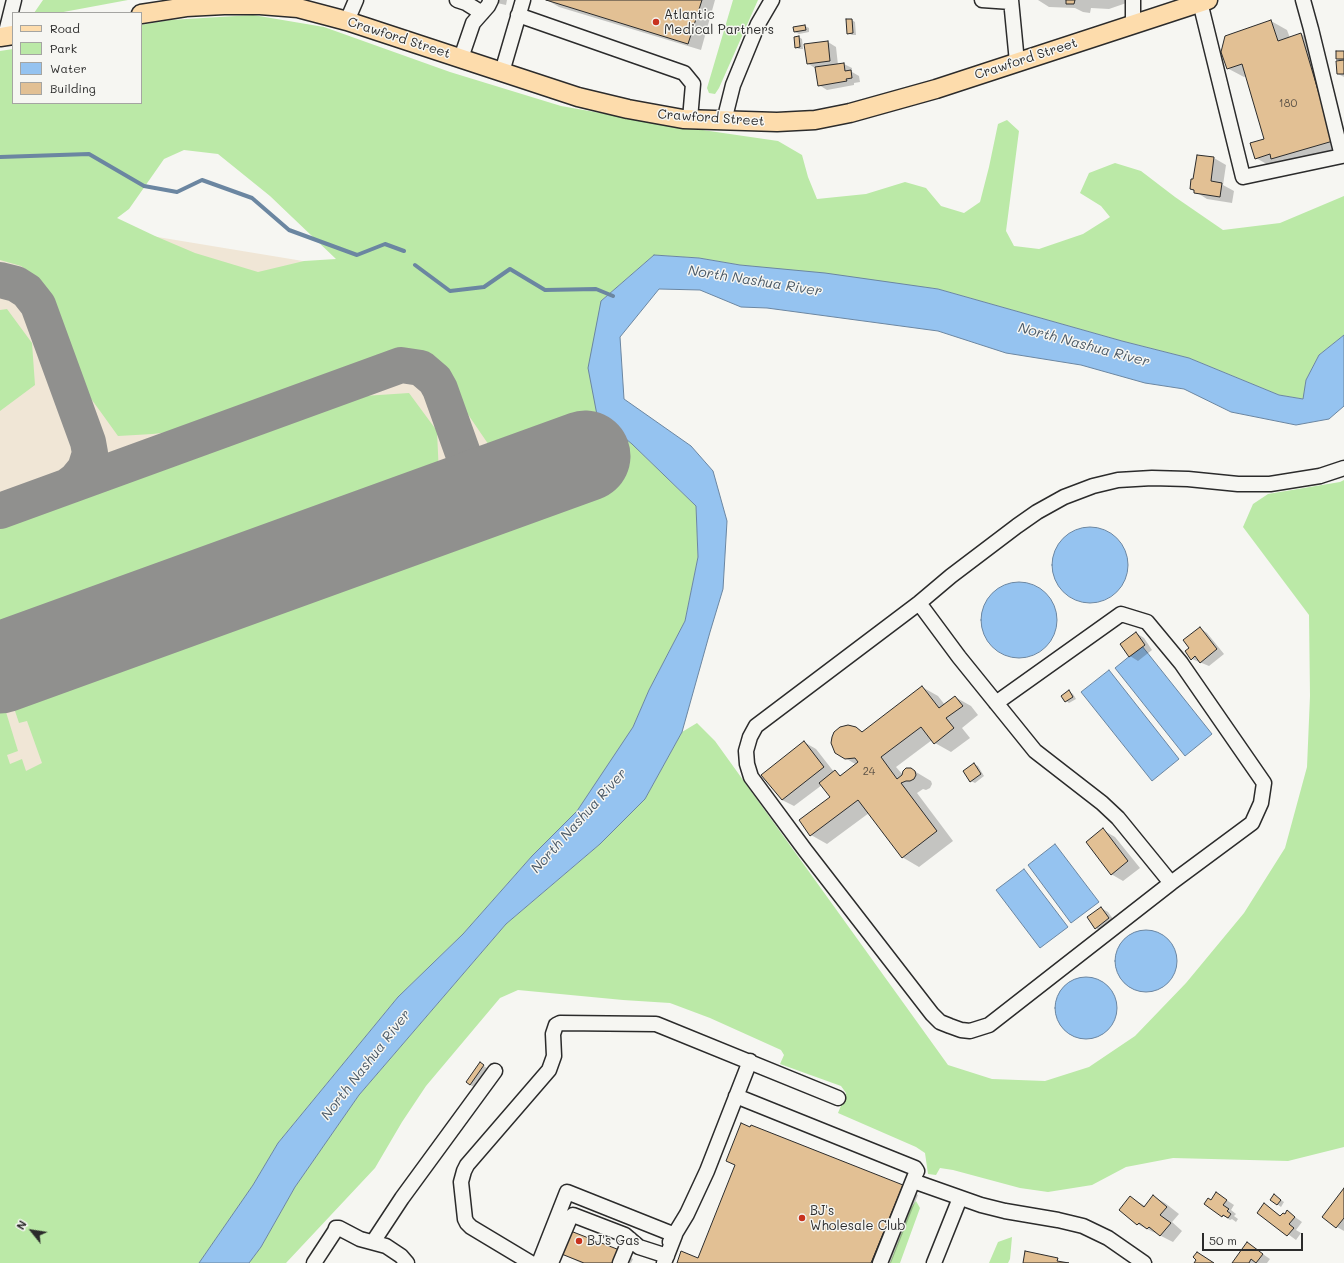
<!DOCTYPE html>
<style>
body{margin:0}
#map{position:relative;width:1344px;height:1263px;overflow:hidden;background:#f6f6f2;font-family:Mali,sans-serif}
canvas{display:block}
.legend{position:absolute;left:12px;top:12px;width:130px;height:92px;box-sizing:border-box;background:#f6f6f2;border:1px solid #a5a5a2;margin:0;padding:5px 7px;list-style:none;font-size:12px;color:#2b2b2b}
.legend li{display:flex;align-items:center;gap:8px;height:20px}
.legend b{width:20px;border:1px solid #a5a5a2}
.north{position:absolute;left:12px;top:1211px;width:40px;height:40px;-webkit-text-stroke:3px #f6f6f2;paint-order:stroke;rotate:300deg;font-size:11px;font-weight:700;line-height:16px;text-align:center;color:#2b2b2b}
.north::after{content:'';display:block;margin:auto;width:14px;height:18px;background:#2b2b2b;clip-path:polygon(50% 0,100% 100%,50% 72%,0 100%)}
.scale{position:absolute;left:1202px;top:1233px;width:101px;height:18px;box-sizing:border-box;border:2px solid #2b2b2b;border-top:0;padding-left:5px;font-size:12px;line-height:14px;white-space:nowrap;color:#2b2b2b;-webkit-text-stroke:3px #f6f6f2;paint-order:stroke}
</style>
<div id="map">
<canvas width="1344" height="1263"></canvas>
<ul class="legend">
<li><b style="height:5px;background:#fddcac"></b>Road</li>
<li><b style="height:11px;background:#bbe9a7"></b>Park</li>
<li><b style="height:11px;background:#95c3f0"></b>Water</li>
<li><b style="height:11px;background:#e2c094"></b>Building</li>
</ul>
<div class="north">N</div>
<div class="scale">50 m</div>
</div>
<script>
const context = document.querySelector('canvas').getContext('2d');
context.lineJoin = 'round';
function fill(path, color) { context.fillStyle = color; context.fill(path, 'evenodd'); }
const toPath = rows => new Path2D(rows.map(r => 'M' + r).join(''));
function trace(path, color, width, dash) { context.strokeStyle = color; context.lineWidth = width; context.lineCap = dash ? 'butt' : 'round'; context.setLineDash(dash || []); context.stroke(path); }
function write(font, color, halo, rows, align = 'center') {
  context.font = font + ' Mali,sans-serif'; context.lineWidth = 3; context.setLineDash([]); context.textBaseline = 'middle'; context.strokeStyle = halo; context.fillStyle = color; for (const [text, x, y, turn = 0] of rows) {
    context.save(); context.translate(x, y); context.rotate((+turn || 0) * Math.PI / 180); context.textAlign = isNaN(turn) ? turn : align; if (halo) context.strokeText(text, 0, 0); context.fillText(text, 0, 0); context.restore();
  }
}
fill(toPath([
 [0,211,418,280,575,309,600,473,583,531,0,792]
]), '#f0e6d6');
fill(toPath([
 [43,0,128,0,58,13,34,13],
 [733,0,758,0,719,88,715,94,709,93,707,88],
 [253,15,324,27,450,72,561,106,668,125,778,141,802,155,808,177,817,199,866,194,905,182,926,188,941,206,964,213,980,202,989,167,998,124,1007,120,1019,131,1006,231,1014,246,1039,249,1083,234,1110,217,1101,206,1080,193,1089,173,1115,163,1141,171,1175,197,1223,230,1280,223,1344,196,1344,335,1319,355,1306,380,1304,399,1279,395,1189,358,1122,341,938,289,740,265,699,258,654,255,601,301,597,415,632,444,696,506,698,557,685,621,649,690,633,727,577,811,532,856,463,934,398,997,278,1143,253,1185,199,1263,0,1263,0,700,2,699,18,751,7,755,10,764,22,759,26,771,42,763,27,721,19,723,10,696,599,484,576,425,495,454,465,410,447,379,439,368,431,361,421,356,410,354,400,354,390,356,169,432,153,434,118,436,100,411,89,396,48,297,40,282,34,275,21,266,0,260,0,51,13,49,13,103,141,103,141,25,170,20],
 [184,150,218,154,270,196,336,259,304,261,258,272,195,253,155,236,117,218,129,209,164,159],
 [7,309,32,343,35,385,0,411,0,310],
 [409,393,437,431,439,475,0,634,0,522,252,431,364,396],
 [1344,480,1344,1147,1288,1161,1173,1158,1126,1167,1092,1185,1048,1192,1020,1188,953,1170,940,1168,936,1175,928,1174,925,1153,916,1147,838,1113,846,1093,841,1086,780,1064,784,1055,781,1050,710,1018,670,1003,623,1000,518,990,500,998,426,1086,402,1122,375,1168,286,1263,249,1263,261,1247,295,1187,359,1095,506,924,600,844,645,799,682,732,697,723,715,741,948,1065,992,1079,1045,1081,1089,1067,1135,1036,1186,983,1244,913,1285,848,1307,767,1310,696,1309,615,1243,527,1253,504,1268,494,1340,482],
 [916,1201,920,1208,900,1263,890,1263,911,1208],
 [1012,1237,1010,1259,1008,1263,989,1263,998,1242]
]), '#bbe9a7');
const water = toPath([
 [654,255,699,258,740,265,825,273,938,289,1122,341,1189,358,1279,395,1303,399,1306,380,1319,355,1344,335,1344,406,1329,419,1296,425,1231,412,1184,389,1145,383,1081,365,1006,353,938,331,767,308,741,307,700,290,659,289,620,337,624,399,691,446,713,471,727,521,723,589,710,632,682,732,645,799,600,844,506,924,359,1095,295,1187,261,1247,249,1263,199,1263,253,1185,278,1143,398,997,463,934,532,856,577,811,633,727,649,690,685,621,698,557,696,506,632,444,597,415,588,368,601,301,654,255],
 '1052 565a38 38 0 1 1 76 0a38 38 0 1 1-76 0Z',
 '981 620a38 38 0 1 1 76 0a38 38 0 1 1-76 0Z',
 [1142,646,1212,734,1185,756,1115,668,1142,646],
 [1109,670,1179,759,1152,781,1081,692,1109,670],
 [1055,844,1099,902,1071,923,1028,865,1055,844],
 [1024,869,1068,927,1040,948,996,890,1024,869],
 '1115 961a31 31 0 1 1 62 0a31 31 0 1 1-62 0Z',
 '1055 1008a31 31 0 1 1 62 0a31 31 0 1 1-62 0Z'
]);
fill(water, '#95c3f0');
trace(water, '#6b86a1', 1);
fill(toPath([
 [483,0,507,0,506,5,497,3,489,4],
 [547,0,715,0,701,50,559,7],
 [1038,0,1135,0,1109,9,1091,8,1090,13,1083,12,1075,8,1049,7],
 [852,20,855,22,856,35,852,35,848,33],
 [1271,21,1287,30,1290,38,1301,34,1317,43,1344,133,1344,151,1272,167,1256,158,1266,140,1246,76,1244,77,1227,68],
 [805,26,809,28,809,32,799,34,795,32],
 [799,37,802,39,803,49,799,49,795,47],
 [828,42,836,47,838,65,844,64,852,68,852,72,859,76,860,82,854,83,854,85,827,90,819,85,815,68,807,63],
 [1344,52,1344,77,1338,74,1342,61,1337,59],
 [1198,156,1214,158,1226,165,1223,185,1234,191,1232,203,1207,199,1191,189,1194,180],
 [1200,628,1207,633,1224,654,1209,666,1192,659,1190,648],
 [1136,633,1144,638,1152,650,1138,661,1130,656],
 [922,687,938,696,945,705,955,697,971,706,978,715,962,728,970,738,951,752,935,743,932,740,896,767,903,775,911,769,931,781,932,784,930,788,926,790,923,789,917,793,953,841,919,867,902,857,869,813,827,844,811,835,831,797,822,785,794,806,782,800,804,742,816,749,834,772,842,776,857,765,835,752,856,728,863,732],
 [1069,691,1073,694,1076,699,1069,703,1066,701],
 [974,764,978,766,984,776,975,783,971,781],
 [1103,830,1115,837,1140,868,1123,881,1111,874],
 [1101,908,1108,912,1116,923,1103,932,1096,928],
 [480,1064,487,1068,474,1087,470,1085],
 [902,1186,918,1195,891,1263,678,1263,699,1259],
 [1344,1190,1344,1231,1337,1227],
 [1216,1193,1234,1205,1231,1210,1236,1214,1234,1216,1238,1219,1236,1222,1232,1219,1230,1220,1205,1204,1211,1201],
 [1153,1196,1165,1203,1179,1214,1172,1222,1182,1231,1173,1242,1137,1224,1130,1197,1145,1206],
 [1278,1198,1284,1202,1281,1207,1271,1200],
 [1264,1204,1281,1216,1285,1215,1288,1212,1302,1222,1296,1230,1301,1233,1296,1240,1258,1212],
 [1248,1244,1270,1259,1267,1263,1233,1263],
 [621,1252,633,1259,631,1263,581,1263,560,1253]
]), '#0003');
trace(toPath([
 [0,157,89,154,144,186,177,192,202,180,252,198,289,230,357,255,385,244,404,251],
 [415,265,450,291,484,287,510,269,545,290,596,289,613,296]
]), '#6b86a1', 4);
trace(toPath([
 [0,280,16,284,27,291,38,305,88,442,90,453,85,469,76,480,68,486],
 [0,511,401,365,421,368,435,380,440,389,465,459,467,471,465,481,459,492,438,509]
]), '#90908e', 36);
trace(toPath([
 [0,668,585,456]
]), '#90908e', 91);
const building = toPath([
 [546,0,702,0,688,44,546,0],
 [1066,0,1075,0,1074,4,1066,4,1066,0],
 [846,19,852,19,853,33,847,34,846,19],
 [1271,20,1278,41,1301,33,1333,141,1271,159,1270,154,1255,159,1250,143,1264,139,1242,64,1227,69,1221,52,1225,36,1271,20],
 [805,25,806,30,794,32,793,27,805,25],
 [799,36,800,47,795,48,794,37,799,36],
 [828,41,830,61,807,64,804,44,828,41],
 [1336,51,1344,51,1344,59,1336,59,1336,51],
 [1344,60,1344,74,1337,74,1336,61,1344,60],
 [844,63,845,71,851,70,852,78,846,79,847,81,818,86,815,67,844,63],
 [1197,155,1214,157,1211,181,1222,183,1220,197,1194,193,1194,190,1190,189,1191,179,1193,179,1197,155],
 [1200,627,1217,649,1200,663,1195,656,1191,660,1185,651,1189,648,1183,640,1200,627],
 [1136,632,1145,645,1129,657,1120,644,1136,632],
 [922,686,939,708,955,696,963,706,946,718,954,728,934,744,921,727,881,757,897,779,902,775,903,771,906,768,911,768,915,771,916,775,914,779,910,781,906,781,901,783,937,831,902,858,858,800,810,836,799,820,830,797,819,783,835,770,840,776,858,762,855,758,845,759,835,753,831,743,832,737,834,732,840,727,848,725,856,727,862,732,922,686],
 [1069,690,1073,697,1065,702,1061,696,1069,690],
 [804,741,824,767,782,800,761,775,804,741],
 [974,763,981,774,970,782,963,771,974,763],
 [1103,828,1128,861,1111,875,1086,842,1103,828],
 [1101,907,1109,918,1095,929,1087,917,1101,907],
 [480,1062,484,1065,470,1085,466,1082,480,1062],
 [741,1123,750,1127,751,1125,903,1185,871,1263,677,1263,681,1251,698,1258,735,1165,726,1161,741,1123],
 [1344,1188,1344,1218,1336,1228,1322,1217,1344,1188],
 [1216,1192,1227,1200,1223,1205,1229,1209,1227,1211,1231,1214,1228,1218,1223,1215,1222,1217,1204,1204,1208,1198,1211,1200,1216,1192],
 [1274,1194,1281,1200,1277,1205,1270,1200,1274,1194],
 [1153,1195,1167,1207,1160,1215,1171,1223,1160,1236,1149,1227,1147,1229,1139,1223,1137,1225,1119,1210,1130,1196,1144,1207,1153,1195],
 [1264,1203,1280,1216,1283,1213,1285,1214,1287,1210,1295,1217,1289,1224,1294,1228,1287,1236,1257,1213,1264,1203],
 [568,1230,622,1251,617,1263,584,1263,559,1253,568,1230],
 [1247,1242,1263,1254,1256,1263,1251,1259,1249,1263,1232,1263,1247,1242],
 [1025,1251,1058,1258,1057,1261,1069,1263,1023,1263,1025,1251],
 [1197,1252,1214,1263,1194,1263,1196,1260,1193,1257,1197,1252]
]);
fill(building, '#e2c094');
trace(building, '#2b2b2b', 1);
const minor = toPath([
 [457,0,466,3,482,13],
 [982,0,1011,2],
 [1011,0,1017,62],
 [1133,0,1133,24],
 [1200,2,1243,177,1342,156,1311,29,1303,0],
 [518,15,684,73,693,84,690,119],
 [347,21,356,0],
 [5,36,14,0],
 [461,58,473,23,488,6,491,0],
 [502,72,523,0],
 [724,121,733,85,758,24,772,0],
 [919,603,959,657,1035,751,1102,803,1118,818,1171,883,989,1025,970,1031,961,1030,950,1026,940,1022,932,1014,805,850,751,777,747,764,746,751,750,737,756,726,919,603,951,576,1017,526,1037,512,1064,497,1093,486,1118,480,1152,478,1188,479,1238,484,1270,484,1320,476,1344,468],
 [996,703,1121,614,1147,622,1181,663,1264,783,1261,803,1252,823,1171,883],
 [736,1096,915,1168,917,1171,916,1173,880,1263],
 [913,1181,981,1205,1005,1211,1058,1220,1083,1226,1108,1238,1144,1263],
 [373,1242,402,1198,495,1071],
 [670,1242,687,1214,707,1171,750,1061],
 [314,1263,335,1231,336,1228,339,1228,360,1239,386,1246,401,1256,407,1263],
 [531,1263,471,1227,467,1223,465,1219,461,1182,464,1171,467,1165,549,1070,554,1056,553,1034,556,1025,560,1023,656,1024,661,1026,838,1098],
 [539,1263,567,1192,675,1235,664,1263],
 [551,1263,570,1218,573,1215,625,1235,639,1247,667,1256],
 [620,1263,630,1239],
 [934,1263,960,1198]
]);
const major = toPath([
 [141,14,186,7,224,5,260,5,298,8,347,21,578,97,628,109,683,119,777,122,815,120,850,113,936,89,1208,0],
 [0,37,13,35]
]);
trace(minor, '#2b2b2b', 17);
trace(major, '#2b2b2b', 21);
trace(minor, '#f6f6f2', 14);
trace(major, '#fddcac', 18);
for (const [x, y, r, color] of [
 [656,22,4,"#c8321e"],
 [802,1218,4,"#c8321e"],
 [579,1241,4,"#c8321e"]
]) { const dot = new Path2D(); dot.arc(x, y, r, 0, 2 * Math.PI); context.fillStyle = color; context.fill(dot); trace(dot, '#f6f6f2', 1.5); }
write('11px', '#595045', null, [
 ["180",1288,104],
 ["24",869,772]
]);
write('13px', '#2b2b2b', '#f6f6f2', [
 ["Atlantic",664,15],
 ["Medical Partners",664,30],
 ["BJ's",810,1211],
 ["Wholesale Club",810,1226],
 ["BJ's Gas",587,1241]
], 'left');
write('13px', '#2b2b2b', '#f6f6f2', [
 ["Crawford Street",399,38,18],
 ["Crawford Street",1026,59,-18],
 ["Crawford Street",711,118,4]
]);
write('italic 14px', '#4b5966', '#f6f6f2', [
 ["North Nashua River",755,281,9],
 ["North Nashua River",1084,345,15],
 ["North Nashua River",579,821,-48],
 ["North Nashua River",366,1065,-52]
]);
</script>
